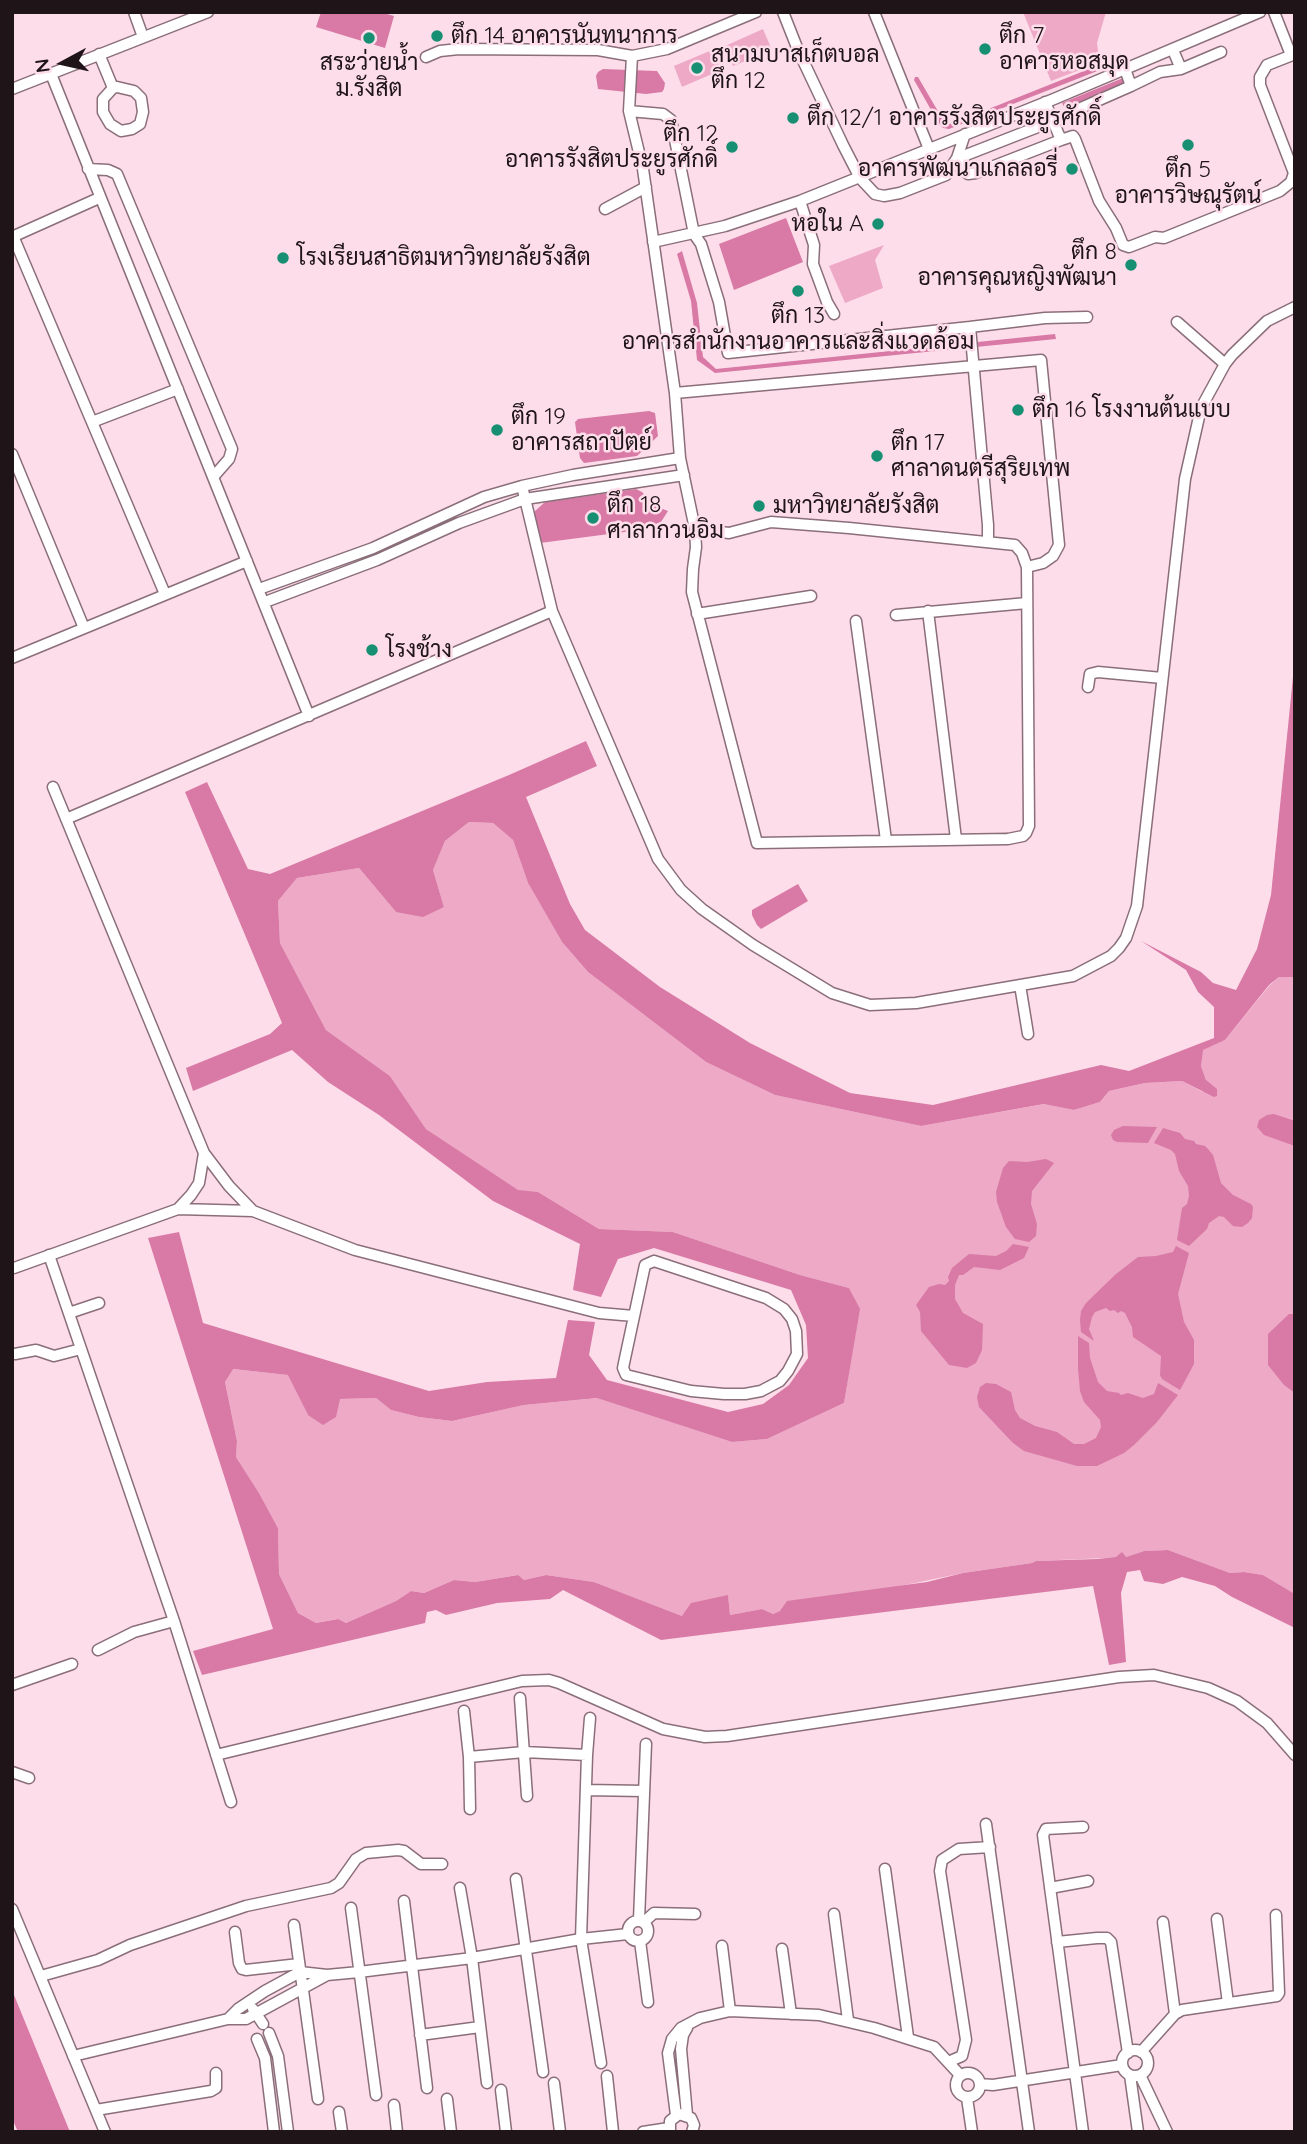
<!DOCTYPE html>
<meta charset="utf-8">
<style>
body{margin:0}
#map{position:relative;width:1307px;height:2144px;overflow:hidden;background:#feddea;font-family:Quicksand,sans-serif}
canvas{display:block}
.frame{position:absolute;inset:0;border:14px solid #1f1519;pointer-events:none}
.north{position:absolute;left:28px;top:28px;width:70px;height:70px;-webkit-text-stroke:5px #feddea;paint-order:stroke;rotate:262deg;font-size:19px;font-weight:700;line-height:28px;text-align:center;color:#1f1519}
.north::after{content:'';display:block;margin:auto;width:24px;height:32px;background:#1f1519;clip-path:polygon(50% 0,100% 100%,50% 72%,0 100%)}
</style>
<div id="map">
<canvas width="1307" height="2144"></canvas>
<div class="frame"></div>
<div class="north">N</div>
</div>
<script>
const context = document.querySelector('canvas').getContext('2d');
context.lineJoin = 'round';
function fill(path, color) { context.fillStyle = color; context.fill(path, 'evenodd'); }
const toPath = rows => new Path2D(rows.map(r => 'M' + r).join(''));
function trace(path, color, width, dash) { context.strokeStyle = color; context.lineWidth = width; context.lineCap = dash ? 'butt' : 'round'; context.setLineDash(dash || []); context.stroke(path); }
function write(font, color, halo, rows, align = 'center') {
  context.font = font + ' Quicksand,Sarabun,sans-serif'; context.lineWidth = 5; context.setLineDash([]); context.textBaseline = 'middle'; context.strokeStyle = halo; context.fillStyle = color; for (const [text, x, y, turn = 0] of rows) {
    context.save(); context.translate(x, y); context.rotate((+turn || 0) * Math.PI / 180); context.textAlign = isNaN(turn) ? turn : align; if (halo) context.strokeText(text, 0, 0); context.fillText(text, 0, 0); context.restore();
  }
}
fill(toPath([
 [1023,12,1106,12,1097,43,1100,62,1051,81],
 [763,29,772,50,733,66,725,46],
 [712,50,721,70,682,87,674,66],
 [884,245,875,260,883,288,845,303,829,266],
 [469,822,493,823,513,840,528,883,562,942,588,972,706,1062,775,1095,921,1126,1045,1104,1074,1110,1100,1102,1109,1091,1145,1083,1182,1081,1203,1092,1206,1080,1201,1066,1202,1050,1225,1040,1269,986,1279,977,1295,977,1295,1594,1263,1575,1244,1572,1230,1573,1168,1550,1144,1551,1126,1557,1036,1561,1032,1563,963,1573,780,1611,773,1614,762,1609,730,1615,728,1596,682,1616,594,1582,546,1575,524,1580,517,1575,475,1582,454,1580,424,1593,411,1591,396,1601,346,1623,337,1619,316,1623,298,1613,279,1574,278,1528,259,1493,236,1457,237,1441,225,1382,232,1369,289,1375,308,1415,340,1399,376,1398,391,1410,419,1417,452,1421,524,1405,598,1398,732,1442,767,1439,844,1403,859,1309,849,1288,800,1275,673,1232,599,1229,538,1192,518,1191,426,1129,390,1076,326,1030,280,943,278,901,297,878,359,868,396,912,444,907,433,870,445,841]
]), '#eda9c6');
fill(toPath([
 [321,12,380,12,394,16,385,48,316,27],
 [1099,65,1100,70,949,129,943,128,938,122,914,80,915,77,918,77,939,113,945,122,951,124],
 [603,69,657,71,665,83,664,89,662,92,646,94,598,89,596,76,598,72],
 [1123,78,1125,83,1065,108,1062,103],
 [786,218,803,262,734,290,719,244],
 [682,251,697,303,703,357,716,369,1055,334,1056,339,715,373,697,360,691,301,677,254],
 [649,411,655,413,658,436,637,456,584,463,580,458,575,422,578,419],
 [636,489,642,492,655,506,668,511,661,522,640,530,540,543,534,512,545,502],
 [1295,657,1295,977,1279,977,1269,985,1225,1040,1203,1050,1201,1066,1206,1080,1217,1089,1217,1096,1214,1097,1182,1081,1145,1083,1109,1091,1100,1102,1074,1110,1044,1104,921,1126,775,1095,706,1062,588,972,562,942,528,883,513,840,493,823,469,822,445,841,433,870,444,907,423,917,396,912,359,868,297,878,278,901,280,943,326,1030,390,1076,426,1129,518,1190,538,1192,599,1229,673,1232,800,1275,849,1288,860,1309,844,1403,767,1439,732,1442,597,1398,524,1405,452,1421,419,1417,391,1410,376,1398,340,1399,336,1417,323,1425,308,1415,288,1375,233,1369,225,1382,237,1441,236,1457,259,1493,278,1528,279,1574,298,1613,316,1623,338,1619,346,1623,396,1601,411,1591,424,1593,454,1580,475,1582,518,1575,524,1580,546,1575,594,1582,682,1616,691,1603,728,1595,730,1615,762,1609,773,1614,780,1611,787,1601,927,1582,963,1573,1032,1563,1036,1561,1097,1559,1116,1557,1122,1552,1126,1557,1144,1551,1168,1550,1230,1573,1244,1572,1263,1575,1295,1594,1295,1628,1232,1597,1215,1586,1182,1577,1163,1584,1144,1581,1140,1570,1127,1572,1121,1593,1126,1662,1109,1665,1093,1586,661,1640,563,1590,550,1599,497,1603,446,1615,436,1610,427,1612,425,1623,202,1675,193,1651,273,1629,148,1238,179,1232,203,1323,429,1391,487,1382,556,1378,568,1320,595,1322,589,1355,607,1380,728,1412,763,1404,789,1385,808,1358,806,1325,791,1290,654,1248,618,1259,601,1297,573,1290,580,1244,493,1201,379,1115,328,1082,292,1050,193,1091,186,1068,270,1034,282,1023,185,792,207,782,248,869,270,874,509,775,586,741,597,766,526,797,570,904,585,930,660,987,750,1043,850,1093,933,1105,1101,1065,1129,1071,1214,1038,1214,1007,1198,992,1186,970,1141,941,1201,972,1213,983,1236,990,1257,949,1271,895],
 [798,884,808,901,761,929,757,925,752,915,752,910],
 [1274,1114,1295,1121,1295,1146,1264,1135,1257,1127,1259,1120,1267,1115],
 [1123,1126,1157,1127,1148,1143,1117,1142,1113,1140,1111,1135,1114,1130],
 [1163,1128,1180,1133,1185,1139,1194,1141,1196,1144,1205,1146,1208,1149,1213,1155,1221,1183,1233,1195,1251,1204,1253,1207,1252,1218,1248,1223,1242,1227,1233,1226,1224,1217,1219,1216,1209,1223,1207,1229,1189,1246,1177,1240,1182,1208,1187,1204,1189,1196,1188,1186,1179,1171,1175,1154,1171,1150,1154,1143],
 [1046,1159,1054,1163,1032,1191,1031,1204,1037,1224,1036,1236,1029,1242,1015,1239,1006,1227,997,1202,996,1192,1003,1168,1009,1161,1027,1162],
 [1013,1244,1029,1247,1024,1258,1000,1270,974,1267,963,1275,959,1275,955,1285,955,1299,963,1313,983,1324,982,1350,976,1363,967,1368,949,1365,921,1331,920,1312,916,1305,929,1287,939,1284,945,1285,949,1281,948,1277,952,1268,969,1254,996,1256,1006,1251],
 [1176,1246,1189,1253,1178,1294,1184,1322,1194,1340,1194,1364,1180,1390,1162,1379,1160,1375,1161,1356,1133,1337,1132,1327,1125,1313,1121,1311,1118,1313,1114,1310,1110,1311,1106,1308,1095,1312,1092,1317,1089,1329,1094,1341,1081,1332,1080,1320,1081,1311,1086,1303,1116,1274,1138,1257,1156,1256,1173,1252],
 [1289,1314,1295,1314,1295,1393,1284,1385,1268,1365,1268,1334],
 [1078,1336,1089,1343,1090,1358,1098,1382,1107,1391,1119,1393,1121,1395,1128,1393,1143,1398,1154,1394,1158,1383,1178,1395,1157,1422,1134,1445,1124,1453,1097,1466,1077,1466,1024,1451,1013,1443,979,1407,977,1397,980,1387,986,1383,996,1384,1011,1392,1015,1410,1020,1418,1035,1426,1057,1432,1074,1444,1084,1444,1096,1438,1101,1427,1100,1420,1084,1402,1080,1391,1078,1368],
 [12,1990,70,2132,18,2132,12,2118]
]), '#d87aa5');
const minor = toPath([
 [134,12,143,37],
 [783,12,798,50,843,145,860,178,875,194,884,196,900,193,946,175,957,158,965,134],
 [874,12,929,149],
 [1274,12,1291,55],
 [1173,50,1181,69,1221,52],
 [99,54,113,88],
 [632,56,629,111,643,169,675,393,680,458,695,529,696,547,693,569,692,592,757,843,1008,839,1023,836,1026,833,1029,826,1027,567,1022,553,1015,545,849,528,771,522,729,533,695,529],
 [426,57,440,51,459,49,598,50,632,56,667,49,756,12],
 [51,74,309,716],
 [1131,86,1160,72,1181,69],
 [117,87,134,91,141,98,143,112,140,124,132,129,121,131,110,124,103,112,103,99,113,88,117,87],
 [12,89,208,12],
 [1045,102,1061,140,1073,136,1075,139,1099,201,1116,228,1123,245,1129,247,1155,237,1164,238,1280,191,1291,182,1294,173,1260,85,1260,77,1267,65,1295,54],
 [629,111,663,114,671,120,694,234,701,244,719,302,728,353,970,327],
 [1074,111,1131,86,1125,69],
 [1053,121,966,155,962,161,963,168,968,174,976,173,1061,140],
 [88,169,108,170,117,174,232,449,229,459,214,476],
 [800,201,814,245,813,264,827,302,834,314],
 [605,209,646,187],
 [13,236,165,594],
 [12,237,99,198],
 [653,242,725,226,800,201,1054,99,1260,12],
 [1177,322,1225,364],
 [675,393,1041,360,1059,545,1053,556,1043,563,1027,567],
 [92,422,178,389],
 [12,454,84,628],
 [522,486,552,611,658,859,681,890,702,909,753,945,832,993,870,1005,916,1003,1073,976,1111,956,1119,948,1126,938,1137,906,1185,479,1201,408,1225,364,1232,355,1267,321,1295,307],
 [988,541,988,525,970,327,1045,318,1087,317],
 [259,589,373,548,484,497,522,486,573,475,680,458],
 [265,602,377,560,459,523,525,499,684,475],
 [928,611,956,839],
 [697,614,811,596],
 [896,615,1027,603],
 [856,621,886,840],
 [12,658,247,561],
 [1088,687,1090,674,1098,672,1162,678],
 [66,819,552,611],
 [1020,985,1028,1034],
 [204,1153,229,1186,253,1211],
 [178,1209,253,1211,355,1250,599,1313,634,1316],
 [49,1255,174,1621,231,1802],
 [654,1261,766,1298,784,1309,792,1319,796,1331,797,1354,788,1371,780,1381,761,1391,745,1394,724,1394,691,1391,626,1375,623,1368,624,1363,645,1265,654,1261],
 [14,1268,178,1209,191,1195,199,1183,204,1153,53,787],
 [69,1313,99,1303],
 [15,1354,36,1350,54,1356,81,1349],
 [98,1650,134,1632,174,1621],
 [12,1685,72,1664],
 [520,1698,527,1796],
 [464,1711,469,1757,470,1809],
 [590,1718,587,1755,581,1939,601,2063],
 [216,1755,522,1681,549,1680,559,1683,663,1729,705,1737,727,1736,1119,1677,1154,1675,1208,1688,1237,1701,1267,1723,1295,1755],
 [469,1757,524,1752,587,1755],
 [12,1772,29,1778],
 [586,1790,644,1791],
 [986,1824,1029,2132],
 [885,1869,908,2037],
 [516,1879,543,2072],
 [460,1888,472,1958,487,2083],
 [1050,1888,1088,1881],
 [404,1901,427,2088],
 [351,1908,376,2095],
 [12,1909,105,2132],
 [834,1914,848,2020],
 [1217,1919,1228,2003],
 [639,1920,646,1744],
 '628 1931a10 10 0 1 1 20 0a10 10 0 1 1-20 0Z',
 [644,1922,654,1913,695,1914],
 [1163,1922,1175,2014],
 [294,1925,318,2099],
 [235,1932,239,1963,242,1969,246,1970,299,1964],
 [640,1941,648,2002],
 [1057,1942,1097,1938,1107,1938,1111,1942,1128,2053],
 [722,1946,730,2011],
 [782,1949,791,2014],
 [41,1976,98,1960,130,1945,246,1906,331,1888,339,1883,356,1859,366,1853,398,1850,404,1851,421,1864,442,1864],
 [253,2009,263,2024],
 [228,2019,238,2009,265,1991,300,1972,327,1975,359,1972,472,1958,581,1939,628,1934],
 [687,2028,683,2035,681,2049,687,2115],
 [269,2033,278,2056,288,2132],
 [420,2035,480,2027],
 [257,2039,265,2058,274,2132],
 '1122 2063a13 13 0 1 1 26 0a13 13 0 1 1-26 0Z',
 [1141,2052,1175,2014,1182,2010,1277,1996,1279,1993,1276,1915],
 [73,2056,228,2019,246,2019,327,1975],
 [948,2062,962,2056,966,2040,940,1871,942,1860,959,1849,990,1847],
 '956 2085a12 12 0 1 1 24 0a12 12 0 1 1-24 0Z',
 [1130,2075,1138,2132],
 [1140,2075,1167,2132],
 [607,2076,613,2132],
 [554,2083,560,2132],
 [980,2084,993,2085,1122,2065],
 [501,2090,506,2132],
 [967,2098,972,2132],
 [447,2099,451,2132],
 [394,2105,397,2132],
 [96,2110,211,2091,216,2088,216,2073],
 [339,2112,342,2132],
 [676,2115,668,2053,672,2039,681,2028,700,2018,730,2011,819,2015,874,2028,934,2047,960,2075],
 [643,2132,669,2128],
 [670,2132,670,2121,679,2114,691,2118,694,2125,692,2132],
 [1083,2132,1043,1835,1046,1829,1083,1827]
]);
trace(minor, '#8a6e7a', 13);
trace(minor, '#fff', 10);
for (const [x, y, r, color] of [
 [437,36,7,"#178f73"],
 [369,38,7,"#178f73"],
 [985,49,7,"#178f73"],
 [697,68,7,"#178f73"],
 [793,118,7,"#178f73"],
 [1188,145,7,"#178f73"],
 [732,147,7,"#178f73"],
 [1072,169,7,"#178f73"],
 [878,224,7,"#178f73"],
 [283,258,7,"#178f73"],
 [1131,265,7,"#178f73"],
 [798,291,7,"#178f73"],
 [1018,410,7,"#178f73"],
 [497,430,7,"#178f73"],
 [877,456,7,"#178f73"],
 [759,506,7,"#178f73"],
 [593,518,7,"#178f73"],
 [372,650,7,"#178f73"]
]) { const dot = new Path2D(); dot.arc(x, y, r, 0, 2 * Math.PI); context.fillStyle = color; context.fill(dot); trace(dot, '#feddea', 2.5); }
write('23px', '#1f1519', '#feddea', [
 ["ตึก 14 อาคารนันทนาการ",451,36],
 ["ตึก 7",999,36],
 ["อาคารหอสมุด",999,62],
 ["สนามบาสเก็ตบอล",711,55],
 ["ตึก 12",711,81],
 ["สระว่ายน้ำ",369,63,"center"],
 ["ม.รังสิต",369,89,"center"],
 ["ตึก 12/1 อาคารรังสิตประยูรศักดิ์",807,118],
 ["ตึก 12",718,134,"right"],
 ["อาคารรังสิตประยูรศักดิ์",718,160,"right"],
 ["อาคารพัฒนาแกลลอรี่",1058,169,"right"],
 ["ตึก 5",1188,170,"center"],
 ["อาคารวิษณุรัตน์",1188,196,"center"],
 ["หอใน A",864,224,"right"],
 ["ตึก 8",1117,252,"right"],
 ["อาคารคุณหญิงพัฒนา",1117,278,"right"],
 ["โรงเรียนสาธิตมหาวิทยาลัยรังสิต",297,258],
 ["ตึก 13",798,316,"center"],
 ["อาคารสำนักงานอาคารและสิ่งแวดล้อม",798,342,"center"],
 ["ตึก 16 โรงงานต้นแบบ",1032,410],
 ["ตึก 19",511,417],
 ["อาคารสถาปัตย์",511,443],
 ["ตึก 17",891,443],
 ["ศาลาดนตรีสุริยเทพ",891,469],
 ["ตึก 18",607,505],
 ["ศาลากวนอิม",607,531],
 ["มหาวิทยาลัยรังสิต",773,506],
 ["โรงช้าง",386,650]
], 'left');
</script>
